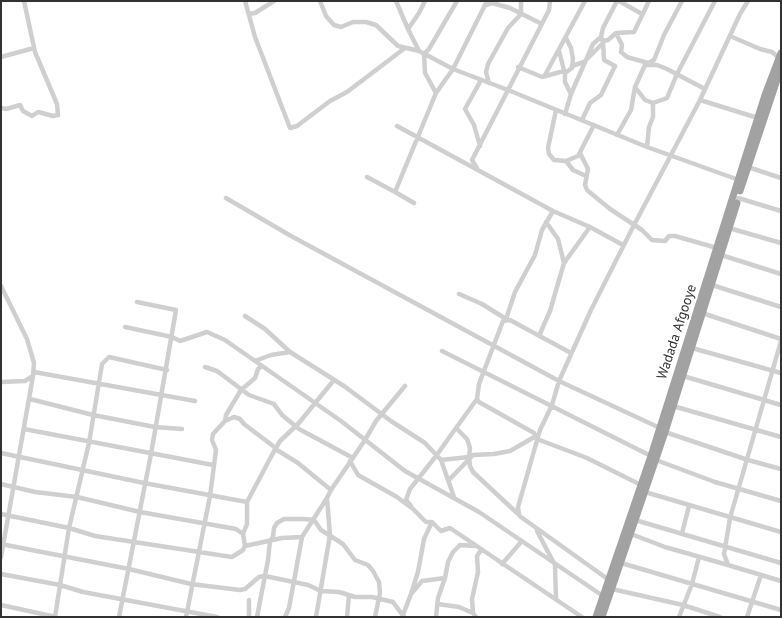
<!DOCTYPE html>
<style>
body{margin:0}
#map{position:relative;width:782px;height:618px;overflow:hidden;background:#fff;font-family:"PT Sans",sans-serif}
canvas{display:block}
.frame{position:absolute;inset:0;border:2px solid #323232;pointer-events:none}
</style>
<div id="map">
<canvas width="782" height="618"></canvas>
<div class="frame"></div>
</div>
<script>
const context = document.querySelector('canvas').getContext('2d');
context.lineJoin = 'round';
const toPath = rows => new Path2D(rows.map(r => 'M' + r).join(''));
function trace(path, color, width, dash) { context.strokeStyle = color; context.lineWidth = width; context.lineCap = dash ? 'butt' : 'round'; context.setLineDash(dash || []); context.stroke(path); }
function write(font, color, halo, rows, align = 'center') {
  context.font = font + ' "PT Sans",sans-serif'; context.lineWidth = 4; context.setLineDash([]); context.textBaseline = 'middle'; context.strokeStyle = halo; context.fillStyle = color; for (const [text, x, y, turn = 0] of rows) {
    context.save(); context.translate(x, y); context.rotate((+turn || 0) * Math.PI / 180); context.textAlign = isNaN(turn) ? turn : align; if (halo) context.strokeText(text, 0, 0); context.fillText(text, 0, 0); context.restore();
  }
}
trace(toPath([
 [245,1,255,37,290,128,297,126,330,101,347,92,405,48],
 [320,1,326,16,334,25,341,27,353,22,366,22,376,25,398,46,419,51],
 [396,1,408,29],
 [425,1,419,13,408,29,419,51,453,69,508,90,472,160,477,168],
 [550,1,549,10,508,90,647,147,739,180],
 [619,1,642,14],
 [487,5,492,3,510,8,542,24],
 [249,14,255,13,274,1],
 [616,33,622,45,621,52,627,57,648,63,645,65,635,87,645,100,653,103,653,117,649,127,647,147],
 [730,36,760,49,772,52,779,58],
 [602,40,601,37,603,28,617,1],
 [559,51,565,74,565,82,571,94,565,114],
 [1,57,34,48],
 [648,63,654,60,664,35,682,1],
 [646,65,657,65,667,69,705,89],
 [572,66,584,62,602,44],
 [518,67,542,77,564,71],
 [565,73,572,68,573,59,571,48,566,38],
 [545,75,585,1],
 [489,83,486,72,488,64,508,28,521,14,521,1],
 [436,93,425,73,424,54,429,49,457,1],
 [571,94,593,44,601,37],
 [700,100,758,118],
 [653,103,667,98,677,74,715,1],
 [1,108,6,109,20,105,23,111,32,116,38,112,53,116,58,115,57,104,35,52,24,1],
 [556,110,548,148,549,154,554,160,566,161,578,156,594,125],
 [582,120,590,103,601,95,615,66,604,60,603,41,608,40,616,33,634,32,649,1],
 [397,126,553,211,590,227,623,245],
 [617,135,631,110,635,87],
 [480,146,474,125,465,109,481,80],
 [580,153,588,169,585,185,587,190,610,209,642,230,652,240,665,241,669,236,675,236,717,248],
 [566,161,573,170,586,176],
 [748,167,781,178],
 [367,177,395,192,436,93,453,69,487,1],
 [395,192,414,203],
 [226,198,291,236,559,381,660,428],
 [738,198,781,211],
 [546,222,558,239,564,263],
 [729,228,781,243],
 [721,255,781,274],
 [712,285,781,307],
 [1,286,27,339,34,363,33,376,25,381,1,382],
 [459,294,482,304,506,319,515,292,535,255,542,230,553,211],
 [702,313,781,339],
 [245,316,265,329,290,352,344,386,391,421,425,443,441,460,454,497],
 [125,327,172,337,180,341,207,332,225,340,341,421,405,471,479,512,603,596],
 [539,336,550,311,564,263,590,227],
 [781,341,730,518,724,554,728,565,781,581],
 [692,348,781,373],
 [442,351,651,456],
 [571,353,510,320,503,321,479,384,477,399,479,402,534,433,537,439,587,458,641,485],
 [255,361,271,355,290,352],
 [205,367,217,371,249,395,274,404,282,415,299,429,353,458],
 [34,372,195,401],
 [683,376,781,405],
 [30,399,93,415,155,427,182,429],
 [477,399,456,428,467,439,470,448,469,457,470,466,473,472,517,513],
 [673,406,781,437],
 [225,421,226,415,241,390,255,378,258,369,262,366],
 [24,429,213,465],
 [665,432,748,460,781,469],
 [1,453,144,483,247,502],
 [441,460,469,457],
 [656,460,715,482,781,501],
 [350,461,358,475,397,497,413,509,426,522,432,522,441,531,450,528,582,617],
 [449,480,473,455,494,454,510,451,536,436],
 [1,484,35,492,77,497,140,512,236,529,243,534,245,546],
 [645,492,781,532],
 [411,506,406,500,410,489,436,456,456,428],
 [1,514,69,528,95,536,232,557,243,550,245,546,282,538,302,537,327,498],
 [635,520,781,563],
 [537,531,555,565,556,599],
 [682,533,689,506],
 [243,534,247,524,247,502,273,453,280,441,298,424,334,380],
 [631,534,665,547,728,565],
 [1,544,129,569,191,584,240,590,245,589,259,577,265,576,308,585,321,591,339,592,355,597,372,597,393,602,404,617],
 [1,557,33,376],
 [621,563,781,610],
 [502,564,521,542],
 [1,574,60,585,83,592,217,617],
 [609,580,521,517,519,515,518,507,540,430,552,405,559,381,591,310,634,225,700,100,740,14,748,1],
 [612,589,683,605,720,617],
 [411,594,418,572,424,539,432,522],
 [249,600,249,617],
 [438,604,459,607,473,613,476,617],
 [1,605,56,617],
 [473,613,472,599,478,572,477,556,481,550],
 [403,615,411,594,422,581,445,578],
 [55,617,69,528,89,443,102,364,109,357,167,370],
 [119,617,151,454,176,310,137,302],
 [186,617,210,496,216,450,212,440,213,434,225,421,234,417,240,419,244,424,273,446,277,450,298,463,331,490],
 [257,617,268,560,270,541,273,537,274,528,277,523,284,519,304,519,314,520,321,530,343,544,355,560,368,565,373,571,379,582,380,593,375,617],
 [285,617,289,608,302,537],
 [316,617,330,535,327,498,331,490,365,440,376,421,405,386],
 [347,617,349,595],
 [436,617,438,598,445,578,448,562,453,552,460,545,476,546],
 [679,617,692,584,699,557],
 [747,617,761,575]
]), '#cfcfcf', 4.5);
trace(toPath([
 [740,191,781,68],
 [596,617,651,456,765,95,781,53],
 [602,617,665,432,737,203]
]), '#a2a2a2', 7);
write('14px', '#323232', '#fff', [
 ["Wadada Afgooye",677,332,-72]
]);
</script>
